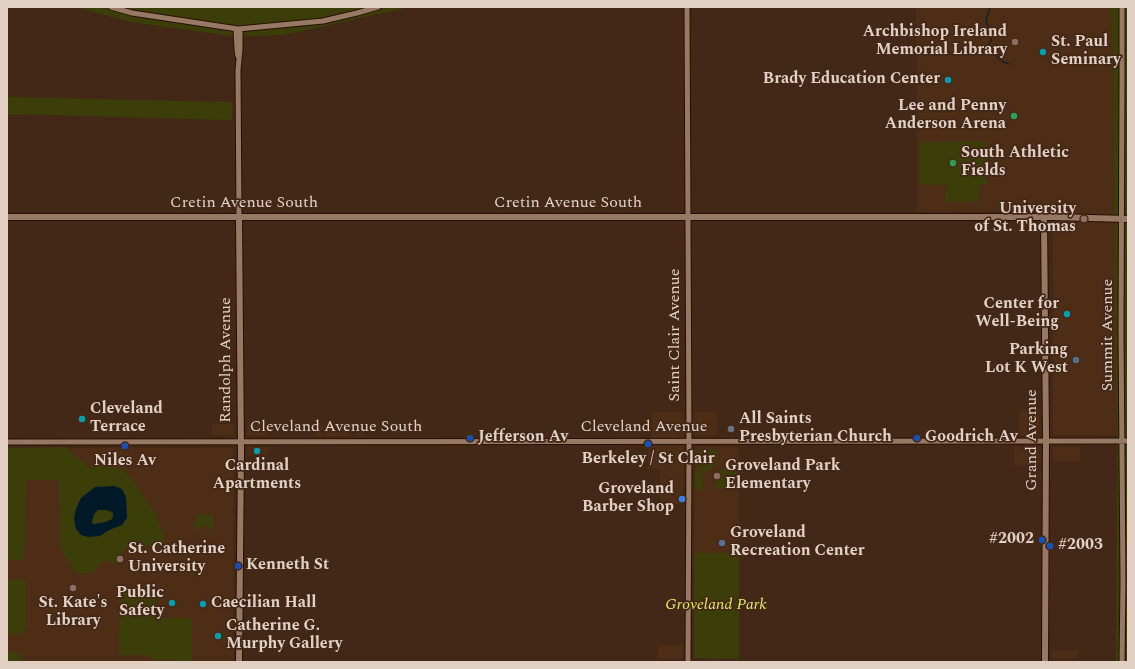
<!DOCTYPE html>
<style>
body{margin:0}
#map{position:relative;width:1135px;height:669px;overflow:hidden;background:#432817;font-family:Spectral,serif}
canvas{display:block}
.frame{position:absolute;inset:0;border:8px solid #e2d0c5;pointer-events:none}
</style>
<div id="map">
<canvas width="1135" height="669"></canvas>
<div class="frame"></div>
</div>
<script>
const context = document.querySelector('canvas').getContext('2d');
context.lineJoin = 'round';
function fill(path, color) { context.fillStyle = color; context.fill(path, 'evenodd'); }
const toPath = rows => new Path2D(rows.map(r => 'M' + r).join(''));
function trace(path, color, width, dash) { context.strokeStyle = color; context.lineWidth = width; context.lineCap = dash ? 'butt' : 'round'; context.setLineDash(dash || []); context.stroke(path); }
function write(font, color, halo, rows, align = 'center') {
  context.font = font + ' Spectral,serif'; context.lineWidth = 3.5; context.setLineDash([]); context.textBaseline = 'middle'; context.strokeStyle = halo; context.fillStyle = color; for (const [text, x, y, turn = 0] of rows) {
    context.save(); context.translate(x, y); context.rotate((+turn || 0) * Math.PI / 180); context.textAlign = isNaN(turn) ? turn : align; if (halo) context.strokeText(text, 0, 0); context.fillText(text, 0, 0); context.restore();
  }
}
fill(toPath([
 [916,7,1112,7,1114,227,1128,227,1128,435,1053,435,1053,211,917,212],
 [1019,410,1039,410,1039,435,1019,435],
 [652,412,683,412,684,420,695,420,695,412,717,412,717,435,684,435,683,504,660,504,660,469,648,469,648,447,652,435],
 [247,422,268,422,268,436,247,436],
 [358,423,363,423,363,436,358,436],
 [212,424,234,424,234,435,212,435],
 [314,426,323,426,323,436,314,436],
 [326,429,348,429,348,436,326,436],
 [248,446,268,447,268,455,247,455],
 [696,447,739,447,739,553,694,553,695,448],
 [1014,447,1039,447,1039,465,1014,465],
 [1053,447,1080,447,1080,462,1053,462],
 [7,448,234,448,233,662,7,662],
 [658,645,682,645,682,659,658,659],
 [1052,650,1078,650,1078,658,1052,658]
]), '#4e2d17');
fill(toPath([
 [76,7,410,7,284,35,245,36,232,36,131,22],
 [1112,7,1128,7,1128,662,1116,662,1117,435,1115,340],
 [7,97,232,102,232,120,7,114],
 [986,141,987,184,979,185,979,201,945,202,945,196,949,185,920,185,920,142],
 [65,447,76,458,79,459,85,463,88,469,96,463,123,469,134,482,156,515,164,538,164,546,128,546,124,549,122,559,114,563,108,561,103,561,99,564,92,573,76,573,60,547,59,480,26,480,25,546,22,560,7,559,7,448],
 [700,450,717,450,717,462,713,468,706,471,699,471,697,453],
 [731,467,737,467,737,489,716,489,717,475,719,472,724,468],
 [695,471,699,471,701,474,703,490,695,490],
 [200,514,212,515,213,518,213,525,210,529,206,529,206,526,200,526,200,529,195,529,194,524,197,520,196,516,197,515],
 [694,553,739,553,739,659,694,658],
 [7,580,26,580,26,628,22,634,7,634],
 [146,592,156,600,157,618,188,618,192,620,192,662,175,662,173,659,164,659,162,662,159,662,147,655,119,655,120,593],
 [7,652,18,652,22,662,7,662]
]), '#3c3e0a');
fill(toPath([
 [114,486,122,489,126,497,127,518,122,525,109,530,100,536,88,537,81,535,76,529,74,519,76,509,81,498,95,487],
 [98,510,105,510,110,511,113,513,113,516,112,519,106,522,93,524,92,522,94,514]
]), '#001929');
trace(toPath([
 [990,7,989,12,986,18,987,23,991,36,991,41,989,43,989,46,996,54,998,58,1003,62,1009,64]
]), '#001929', 1);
const tertiary = toPath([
 [111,7,132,13,238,29,323,21,357,13,378,7],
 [687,7,689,441,688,662],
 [1122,7,1122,80,1121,330,1123,582,1122,662],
 [236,29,237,50,238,56],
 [239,218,238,70,239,59,240,50,240,29],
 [7,442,1128,441]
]);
const secondary = toPath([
 [7,217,1052,217,1128,219],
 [1044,217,1046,436,1045,662],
 [239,218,241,452,239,662]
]);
trace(tertiary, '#281001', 7);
trace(secondary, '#281001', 8);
trace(tertiary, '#977864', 5);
trace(secondary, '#977864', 6);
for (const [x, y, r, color] of [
 [1015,42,4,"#8d6e63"],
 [1043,52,4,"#0f9aa8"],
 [948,80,4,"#0f9aa8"],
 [1014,116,4,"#2e9e5b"],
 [953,163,4,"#2e9e5b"],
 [1084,219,4,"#8d6e63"],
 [1067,314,4,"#0f9aa8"],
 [1076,360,4,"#5c6f8a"],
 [82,419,4,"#0f9aa8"],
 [731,429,4,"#6b7280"],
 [470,438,4,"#1a4fb4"],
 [917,438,4,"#1a4fb4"],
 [648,444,4,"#1a4fb4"],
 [125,446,4,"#1a4fb4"],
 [257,451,4,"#0f9aa8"],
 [717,476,4,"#8d6e63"],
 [682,499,4,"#3f7fe0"],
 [1042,540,4,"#1a4fb4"],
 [722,543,4,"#5c6f8a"],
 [1050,546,4,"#1a4fb4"],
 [120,559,4,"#8d6e63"],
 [238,566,4,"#1a4fb4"],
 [73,588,4,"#8d6e63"],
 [172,603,4,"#0f9aa8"],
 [203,604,4,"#0f9aa8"],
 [218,636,4,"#0f9aa8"]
]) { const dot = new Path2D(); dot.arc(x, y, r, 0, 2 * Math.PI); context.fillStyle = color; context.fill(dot); trace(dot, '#432817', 1.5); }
write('bold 16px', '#e2d0c5', '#432817', [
 ["Archbishop Ireland",1007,33,"right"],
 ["Memorial Library",1007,51,"right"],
 ["St. Paul",1051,43],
 ["Seminary",1051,61],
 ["Brady Education Center",940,80,"right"],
 ["Lee and Penny",1006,107,"right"],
 ["Anderson Arena",1006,125,"right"],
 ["South Athletic",961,154],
 ["Fields",961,172],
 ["University",1076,210,"right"],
 ["of St. Thomas",1076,228,"right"],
 ["Center for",1059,305,"right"],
 ["Well-Being",1059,323,"right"],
 ["Parking",1068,351,"right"],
 ["Lot K West",1068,369,"right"],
 ["Cleveland",90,410],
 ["Terrace",90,428],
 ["All Saints",739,420],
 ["Presbyterian Church",739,438],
 ["Jefferson Av",478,438],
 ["Goodrich Av",925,438],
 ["Berkeley / St Clair",648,460,"center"],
 ["Niles Av",125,462,"center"],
 ["Cardinal",257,467,"center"],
 ["Apartments",257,485,"center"],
 ["Groveland Park",725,467],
 ["Elementary",725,485],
 ["Groveland",674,490,"right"],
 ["Barber Shop",674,508,"right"],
 ["Groveland",730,534],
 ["Recreation Center",730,552],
 ["#2002",1034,540,"right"],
 ["#2003",1058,546],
 ["St. Catherine",128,550],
 ["University",128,568],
 ["Kenneth St",246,566],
 ["Public",164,594,"right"],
 ["Safety",164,612,"right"],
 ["St. Kate's",73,604,"center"],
 ["Library",73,622,"center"],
 ["Caecilian Hall",211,604],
 ["Catherine G.",226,627],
 ["Murphy Gallery",226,645]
], 'left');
write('16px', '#e2d0c5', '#432817', [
 ["Cretin Avenue South",244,204],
 ["Cretin Avenue South",568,204],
 ["Saint Clair Avenue",676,335,-90],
 ["Summit Avenue",1109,335,-90],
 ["Randolph Avenue",227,360,-90],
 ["Cleveland Avenue South",336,428],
 ["Cleveland Avenue",644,428],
 ["Grand Avenue",1033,440,-90]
]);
write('italic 16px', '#e4e869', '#432817', [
 ["Groveland Park",716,606]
]);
</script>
